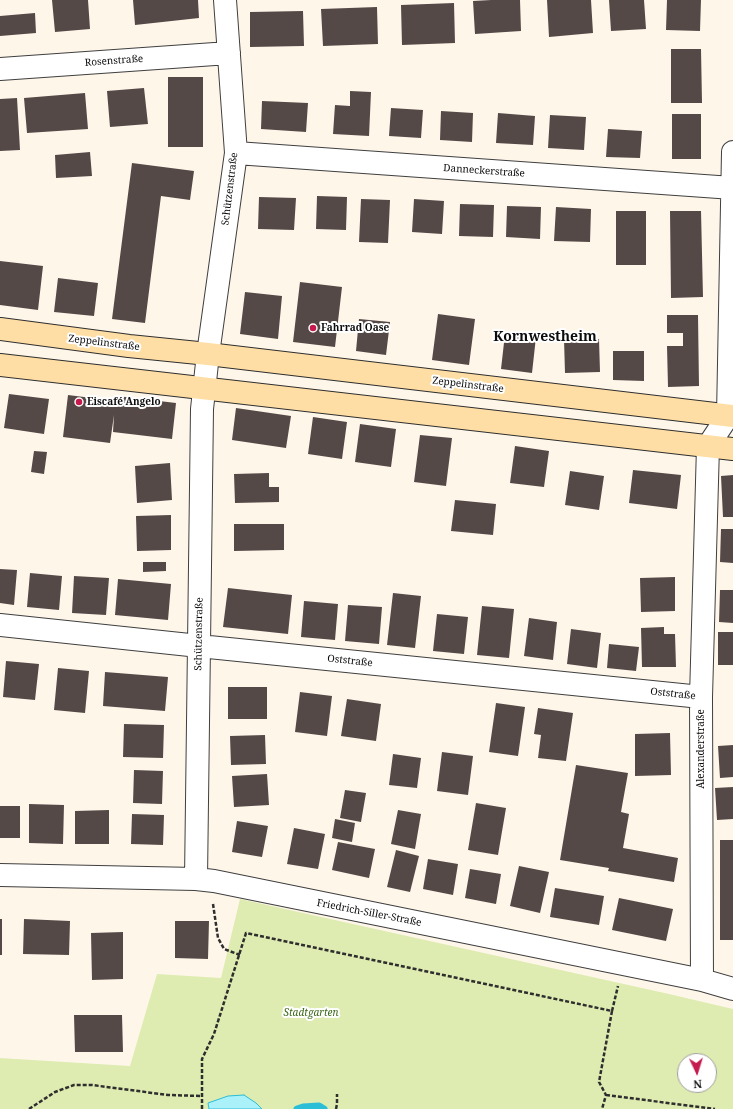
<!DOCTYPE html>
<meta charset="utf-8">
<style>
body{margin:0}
#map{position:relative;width:733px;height:1109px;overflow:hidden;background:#fff6ea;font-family:"Noto Serif",serif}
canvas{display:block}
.north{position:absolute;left:677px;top:1053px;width:40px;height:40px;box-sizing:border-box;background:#fff;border:1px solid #9e9e9e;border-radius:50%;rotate:176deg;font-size:11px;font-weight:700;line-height:16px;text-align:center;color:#0c0c0c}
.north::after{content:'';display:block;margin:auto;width:14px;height:18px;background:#c51a4d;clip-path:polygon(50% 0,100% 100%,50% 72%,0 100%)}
</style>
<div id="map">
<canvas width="733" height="1109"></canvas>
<div class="north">N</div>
</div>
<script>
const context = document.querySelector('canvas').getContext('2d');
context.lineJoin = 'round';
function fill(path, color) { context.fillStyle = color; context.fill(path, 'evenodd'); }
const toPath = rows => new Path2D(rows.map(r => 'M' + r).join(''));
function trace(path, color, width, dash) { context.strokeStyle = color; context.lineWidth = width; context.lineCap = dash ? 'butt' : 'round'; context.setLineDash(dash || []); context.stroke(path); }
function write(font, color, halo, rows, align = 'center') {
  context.font = font + ' "Noto Serif",serif'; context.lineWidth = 4; context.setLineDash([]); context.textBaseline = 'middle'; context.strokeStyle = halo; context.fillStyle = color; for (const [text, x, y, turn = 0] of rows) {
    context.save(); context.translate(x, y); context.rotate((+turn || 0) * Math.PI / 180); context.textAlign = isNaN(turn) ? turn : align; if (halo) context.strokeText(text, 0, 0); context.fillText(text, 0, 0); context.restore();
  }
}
fill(toPath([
 [240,899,669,994,733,1009,733,1109,0,1109,0,1058,130,1066,157,974,221,978],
 [685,1061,709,1061,709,1085,685,1085]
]), '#deecb1');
const water = toPath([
 [244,1095,256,1103,262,1109,209,1109,208,1103,228,1096,244,1095]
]);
fill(water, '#abf1fa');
trace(water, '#2cbdd7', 1);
trace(toPath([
 [297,1109,303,1107,319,1106,324,1109]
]), '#2cbdd7', 7);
fill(toPath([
 [52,0,88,0,90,29,55,32],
 [133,0,198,0,199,18,135,25],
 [491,0,520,0,521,31,475,34,473,1],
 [547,0,591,0,593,33,549,37],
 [609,0,644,0,646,29,611,31],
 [667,0,701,0,700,31,666,30],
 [454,3,455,43,402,45,401,5],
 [377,7,378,44,323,46,321,9],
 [303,11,304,46,250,47,250,12],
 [35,13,36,33,0,36,0,16],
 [671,49,701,49,702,103,671,103],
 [168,77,203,77,203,147,168,147],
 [144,88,148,124,110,127,107,91],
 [350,91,371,92,369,136,333,134,335,105,350,106],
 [85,93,88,129,27,133,24,98],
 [17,98,20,150,0,151,0,99],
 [262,101,308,103,306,132,261,129],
 [391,108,423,110,421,138,389,136],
 [441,111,473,113,472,142,440,140],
 [498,113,535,116,533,145,496,143],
 [672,114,701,114,701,159,672,159],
 [550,115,586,117,584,150,548,148],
 [608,129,642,131,640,158,606,157],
 [90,152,92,176,56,178,55,155],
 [132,163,194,171,190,200,161,196,145,323,112,319],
 [317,196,347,197,346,230,316,229],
 [259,197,296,198,294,230,258,229],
 [361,199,390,200,388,243,359,242],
 [414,199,444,201,442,234,412,232],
 [460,204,494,205,493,237,459,236],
 [507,206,541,207,540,239,506,237],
 [556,207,591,209,590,242,554,241],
 [616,211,646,211,646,265,616,265],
 [670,211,701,211,703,297,671,298],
 [0,261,43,266,38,310,0,305],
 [58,278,98,283,94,316,54,312],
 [300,282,342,287,335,347,293,342],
 [245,292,282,296,278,339,240,334],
 [438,314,475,319,469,365,432,360],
 [667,315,698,315,699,386,668,387,667,346,683,346,683,333,667,333],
 [359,319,390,322,386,355,356,351],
 [505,334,536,337,532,373,501,369],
 [564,339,599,339,600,372,565,373],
 [613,351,644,351,644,381,613,380],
 [9,394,49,399,44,434,4,428],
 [68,395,116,401,117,396,176,403,172,439,113,432,114,415,110,443,63,437],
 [236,408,291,416,286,448,232,440],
 [313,417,347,422,342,459,308,454],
 [360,424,396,429,391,467,355,462],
 [420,435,452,438,446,486,414,482],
 [515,446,549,451,544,487,510,483],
 [34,451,47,452,44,474,31,472],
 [170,463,172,500,137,503,135,466],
 [633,470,681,475,677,509,629,503],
 [570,471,604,476,599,510,565,505],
 [269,473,269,487,279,487,279,502,235,503,234,474],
 [733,475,733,517,723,517,721,476],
 [455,500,496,504,493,535,451,531],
 [171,515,171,550,137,551,136,516],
 [234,524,284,524,284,550,234,551],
 [721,529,733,529,733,563,720,562],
 [143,562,166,562,166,571,143,572],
 [0,569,17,570,14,605,0,603],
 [30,573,62,576,59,610,27,607],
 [74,576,109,578,106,615,72,613],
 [675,577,675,611,641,612,640,578],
 [118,579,171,584,168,620,115,615],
 [228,588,292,595,288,634,223,627],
 [720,590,733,590,733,623,719,622],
 [393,593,421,596,415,648,387,645],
 [304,601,338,604,335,640,301,637],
 [348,605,382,607,379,644,345,641],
 [482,606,514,609,509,658,477,655],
 [437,614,468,617,464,654,433,651],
 [529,618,557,622,553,660,524,656],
 [664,627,664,634,675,634,676,667,642,667,641,628],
 [571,629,601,633,597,668,567,664],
 [718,632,733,632,733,665,718,665],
 [609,644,639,647,636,671,607,668],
 [6,661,39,664,35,700,3,697],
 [58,668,89,671,85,713,54,710],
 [105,672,168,677,165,711,103,706],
 [228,687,267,687,267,719,228,719],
 [300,692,332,696,327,736,295,732],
 [347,699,381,704,376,741,341,736],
 [496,703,525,707,518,756,489,752],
 [538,708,573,713,566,761,538,758,541,735,534,734],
 [124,724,164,725,163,758,123,757],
 [670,733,671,775,635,776,635,734],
 [265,735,266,764,231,765,230,736],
 [733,745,733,777,720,778,718,746],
 [442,752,473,756,468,795,437,791],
 [393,754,421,758,417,788,389,785],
 [576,765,628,773,621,812,629,814,623,848,678,858,674,882,608,871,609,868,560,860],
 [134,770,163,771,162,804,133,803],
 [267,774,269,805,234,807,232,776],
 [733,787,733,819,717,820,715,788],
 [345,790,366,793,361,822,340,818],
 [476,803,506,808,498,855,468,850],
 [29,804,64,805,63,844,29,843],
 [0,806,20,806,20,838,0,838],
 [109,810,109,844,75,844,75,811],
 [398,810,421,814,415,849,391,844],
 [132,814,164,815,163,845,131,844],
 [335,819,355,823,352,842,332,838],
 [237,821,268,826,262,857,232,852],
 [294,828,325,834,318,869,287,864],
 [720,840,733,840,733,940,720,940],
 [338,842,375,849,369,878,332,870],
 [396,850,419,856,410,892,387,887],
 [428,859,458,864,453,895,423,889],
 [519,866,549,872,540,913,510,906],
 [470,869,501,874,496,904,465,898],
 [555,888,604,896,599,925,550,917],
 [619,898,673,909,666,941,612,930],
 [0,919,2,919,2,955,0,955],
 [24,919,70,921,69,955,23,954],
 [175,921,209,921,208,959,175,958],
 [123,932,123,979,92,980,91,933],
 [74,1015,122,1015,123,1052,75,1052]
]), '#554947');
const street = toPath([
 [0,69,229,53],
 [236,153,733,188],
 [0,625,199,646,701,697],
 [0,875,196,879,214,881,702,980,733,989],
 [196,879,202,409,208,354,236,153,225,0],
 [702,980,701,697,708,446,728,416,733,152]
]);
const secondary = toPath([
 [0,329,129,346,208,354,733,416],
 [0,365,733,449]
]);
trace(street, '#3f3f3f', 24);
trace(secondary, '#2e2e2e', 24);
trace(toPath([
 [213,904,218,938,224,949,240,955],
 [612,1011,618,986],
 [606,1095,715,1109],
 [29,1109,55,1092,74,1085,92,1085,168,1095,201,1096],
 [202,1109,202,1059,214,1034,246,933,612,1011,599,1082,606,1095,602,1109],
 [336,1109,337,1104,337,1094]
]), '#2e2e2e', 2.5, [4, 2]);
trace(street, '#fff', 22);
trace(secondary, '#ffdea5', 22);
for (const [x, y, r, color] of [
 [313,328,4,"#c51a4d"],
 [79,402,4,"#c51a4d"]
]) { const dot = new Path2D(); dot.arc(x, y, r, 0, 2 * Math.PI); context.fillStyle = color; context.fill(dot); trace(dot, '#fff', 1.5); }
write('10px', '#0c0c0c', '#fff', [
 ["Rosenstraße",114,61,-4],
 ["Danneckerstraße",484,171,4],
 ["Schützenstraße",230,189,-83],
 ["Zeppelinstraße",104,343,7],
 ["Zeppelinstraße",468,385,7],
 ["Schützenstraße",199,634,-89],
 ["Oststraße",350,661,6],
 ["Oststraße",673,694,6],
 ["Alexanderstraße",701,749,-90],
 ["Friedrich-Siller-Straße",369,913,11]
]);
write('bold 10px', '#0c0c0c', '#fff', [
 ["Fahrrad Oase",321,328],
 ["Eiscafé Angelo",87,402]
], 'left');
write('italic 10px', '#3c6718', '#fff', [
 ["Stadtgarten",311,1013]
]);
write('bold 14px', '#0c0c0c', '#fff', [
 ["Kornwestheim",545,337]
]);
</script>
